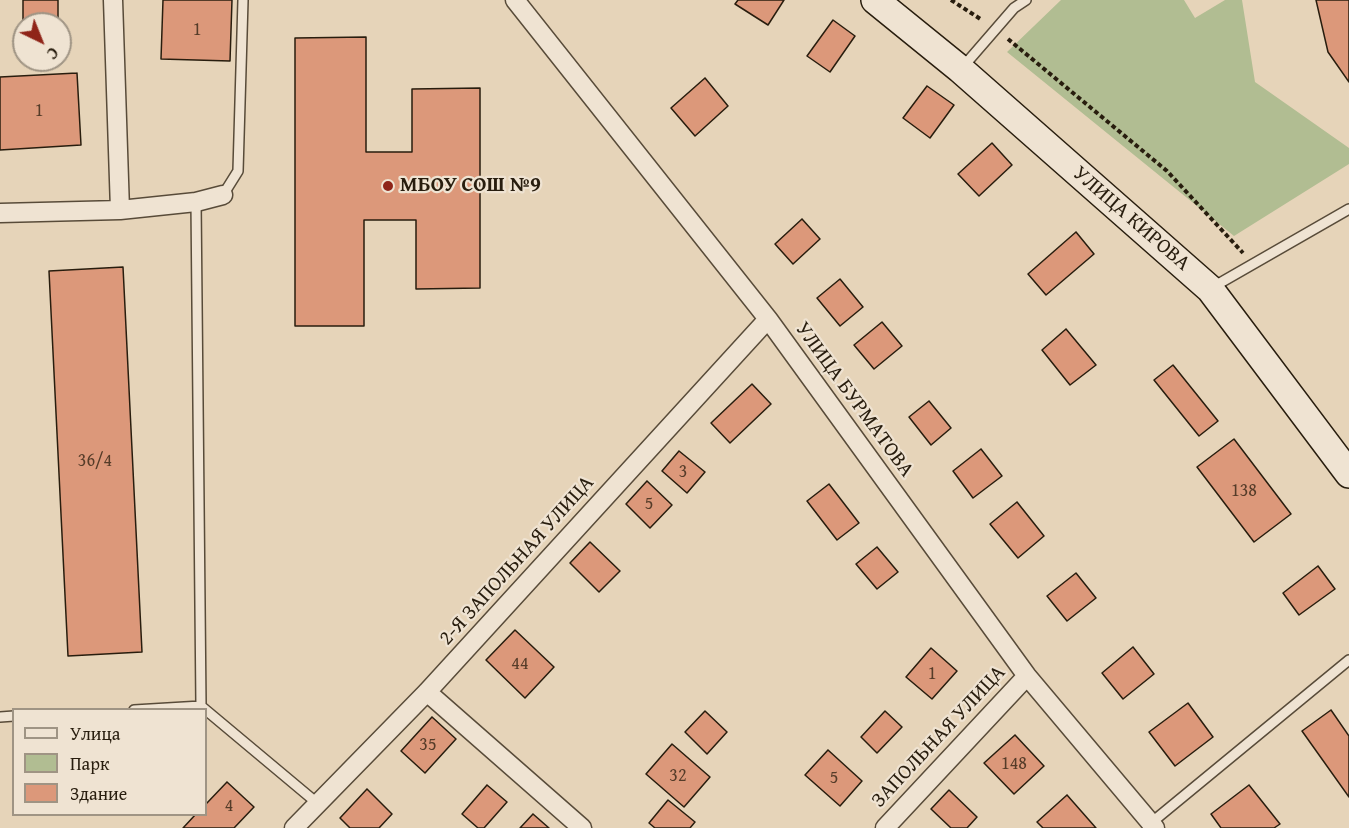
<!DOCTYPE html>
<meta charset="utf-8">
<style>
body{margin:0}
#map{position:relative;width:1349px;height:828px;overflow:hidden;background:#e6d4b9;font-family:"Gentium Book Plus",serif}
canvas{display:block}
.legend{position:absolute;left:12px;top:708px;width:195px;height:108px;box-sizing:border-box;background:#efe3d2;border:2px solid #9f9484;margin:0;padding:8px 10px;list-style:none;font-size:18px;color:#281d0e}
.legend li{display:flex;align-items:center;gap:12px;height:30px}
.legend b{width:30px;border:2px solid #9f9484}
.north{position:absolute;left:12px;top:12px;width:60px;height:60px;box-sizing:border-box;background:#efe3d2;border:2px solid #9f9484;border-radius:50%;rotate:137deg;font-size:16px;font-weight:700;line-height:24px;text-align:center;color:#281d0e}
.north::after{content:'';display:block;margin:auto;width:21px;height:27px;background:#8f2418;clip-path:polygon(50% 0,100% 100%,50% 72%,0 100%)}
</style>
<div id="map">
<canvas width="1349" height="828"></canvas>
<ul class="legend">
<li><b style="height:8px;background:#efe3d2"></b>Улица</li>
<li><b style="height:16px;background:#b1bd92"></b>Парк</li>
<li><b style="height:16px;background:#dc987a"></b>Здание</li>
</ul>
<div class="north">С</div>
</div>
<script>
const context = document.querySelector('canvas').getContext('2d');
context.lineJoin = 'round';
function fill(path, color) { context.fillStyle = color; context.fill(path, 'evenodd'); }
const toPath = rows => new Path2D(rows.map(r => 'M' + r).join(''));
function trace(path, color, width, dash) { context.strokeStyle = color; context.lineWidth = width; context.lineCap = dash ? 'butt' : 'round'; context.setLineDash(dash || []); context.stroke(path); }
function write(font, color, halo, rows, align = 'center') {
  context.font = font + ' "Gentium Book Plus",serif'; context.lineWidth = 4.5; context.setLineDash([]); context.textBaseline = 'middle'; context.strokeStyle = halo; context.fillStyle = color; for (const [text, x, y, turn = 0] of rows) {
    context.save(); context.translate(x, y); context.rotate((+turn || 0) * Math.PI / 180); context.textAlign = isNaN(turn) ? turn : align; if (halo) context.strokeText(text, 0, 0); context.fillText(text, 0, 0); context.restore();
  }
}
fill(toPath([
 [1061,0,1184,0,1195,18,1225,0,1242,0,1255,82,1349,148,1349,164,1234,236,1007,52]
]), '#b1bd92');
const building = toPath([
 [23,0,58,0,58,24,24,24,23,37,23,0],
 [163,0,232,0,230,61,161,59,163,0],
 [738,0,784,0,768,25,735,4,738,0],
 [1316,0,1349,0,1349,82,1328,52,1316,0],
 [833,20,855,36,830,72,807,56,833,20],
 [366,37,366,152,412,152,412,89,480,88,480,288,416,289,416,220,364,220,364,326,295,326,295,38,366,37],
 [77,73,81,145,0,150,0,77,77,73],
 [705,78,728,106,695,136,671,108,705,78],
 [927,86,954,105,930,138,903,118,927,86],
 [992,143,1012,165,979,196,958,174,992,143],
 [802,219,820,239,793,264,775,244,802,219],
 [1076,232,1094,254,1046,295,1028,274,1076,232],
 [123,267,142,652,68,656,49,271,123,267],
 [840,279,863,307,840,326,817,298,840,279],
 [882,322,902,346,874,369,854,345,882,322],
 [1066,329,1096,365,1070,385,1042,350,1066,329],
 [1173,365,1218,421,1199,436,1154,380,1173,365],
 [752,384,771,404,730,443,711,423,752,384],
 [929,401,951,428,931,445,909,417,929,401],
 [1234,439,1291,514,1254,542,1197,467,1234,439],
 [981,449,1002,476,973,498,953,471,981,449],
 [679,451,705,472,687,493,662,471,679,451],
 [647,481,672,505,650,528,626,504,647,481],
 [829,484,859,523,837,540,807,501,829,484],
 [1017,502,1044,536,1018,558,990,524,1017,502],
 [590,542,620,571,599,592,570,563,590,542],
 [877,547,898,572,877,589,856,564,877,547],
 [1318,566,1335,589,1299,615,1283,593,1318,566],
 [1076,573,1096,598,1067,621,1047,596,1076,573],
 [515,630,554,667,525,698,486,660,515,630],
 [1133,647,1154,674,1123,699,1102,673,1133,647],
 [931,648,957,671,932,699,906,677,931,648],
 [1188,703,1213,737,1175,766,1149,732,1188,703],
 [1331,710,1349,736,1349,797,1302,731,1331,710],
 [705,711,727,732,707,754,685,732,705,711],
 [885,711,902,727,877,753,861,737,885,711],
 [432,717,456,739,425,773,401,751,432,717],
 [1015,735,1044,766,1014,794,984,763,1015,735],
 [672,744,710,777,684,807,646,774,672,744],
 [828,750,862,781,840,806,805,775,828,750],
 [227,782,254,807,234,828,183,828,196,814,206,814,206,804,227,782],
 [487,785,507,802,484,828,478,828,462,814,487,785],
 [1249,785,1280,824,1274,828,1221,828,1211,814,1249,785],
 [367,789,392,814,379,828,350,828,340,818,367,789],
 [949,790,977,817,967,828,951,828,931,809,949,790],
 [1067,795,1096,828,1043,828,1037,822,1067,795],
 [668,800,695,822,690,828,655,828,649,823,668,800],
 [533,814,549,828,520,828,533,814]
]);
fill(building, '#dc987a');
trace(building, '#281d0e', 1.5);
const lane = toPath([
 [962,68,1014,8,1026,0],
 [223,195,238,171,243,0],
 [196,202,201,706,317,803],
 [1213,287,1349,209],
 [134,710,201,706],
 [0,717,14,716],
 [1151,823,1349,660]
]);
const street = toPath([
 [113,0,120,210],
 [515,0,768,319,1027,676,1155,828],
 [0,213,120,210,196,202,223,195],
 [427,692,582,828],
 [294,828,427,692,768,319],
 [885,828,1027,676]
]);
const secondary = toPath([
 [875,0,960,69,1210,289,1349,474]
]);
trace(lane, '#584b39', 12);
trace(street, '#584b39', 21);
trace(secondary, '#281d0e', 30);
trace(toPath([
 [951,0,982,20],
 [1008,39,1167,171,1243,253]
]), '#281d0e', 4, [4.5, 3]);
trace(lane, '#efe3d2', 9);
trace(street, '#efe3d2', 18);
trace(secondary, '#efe3d2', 27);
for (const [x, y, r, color] of [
 [388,186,6,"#8f2418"]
]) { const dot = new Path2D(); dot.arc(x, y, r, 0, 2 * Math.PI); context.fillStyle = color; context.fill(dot); trace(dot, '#efe3d2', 2); }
write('18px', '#553c29', null, [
 ["1",197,30],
 ["1",39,111],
 ["36/4",95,461],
 ["3",683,472],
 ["138",1244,491],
 ["5",649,504],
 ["44",520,664],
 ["1",932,674],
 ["35",428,745],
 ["148",1014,764],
 ["32",678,776],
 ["5",834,778],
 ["4",229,806]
]);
write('bold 21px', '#281d0e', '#efe3d2', [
 ["МБОУ СОШ №9",400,186]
], 'left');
write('21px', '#281d0e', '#efe3d2', [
 ["УЛИЦА КИРОВА",1131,219,41],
 ["УЛИЦА БУРМАТОВА",854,400,54],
 ["2-Я ЗАПОЛЬНАЯ УЛИЦА",517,561,-48],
 ["ЗАПОЛЬНАЯ УЛИЦА",939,737,-47]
]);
</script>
